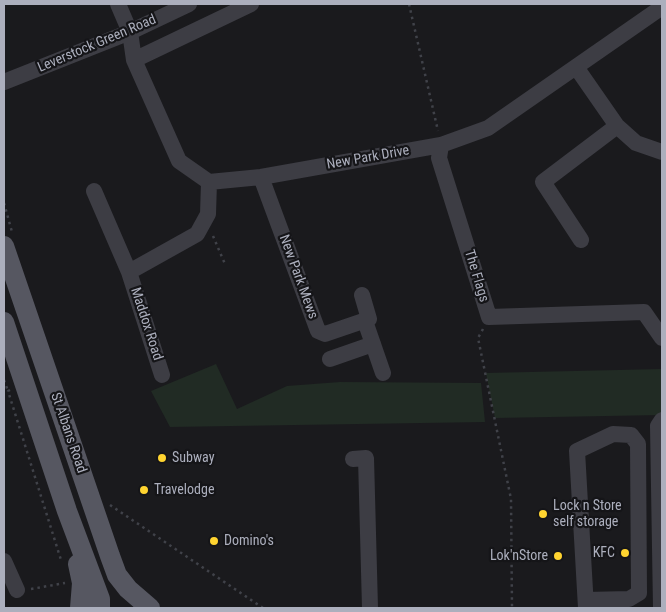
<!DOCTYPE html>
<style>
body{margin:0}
#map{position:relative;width:666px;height:612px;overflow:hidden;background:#1a1a1d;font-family:"Roboto Condensed",sans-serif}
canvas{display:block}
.frame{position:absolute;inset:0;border:5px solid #acafbd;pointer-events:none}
</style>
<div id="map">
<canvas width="666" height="612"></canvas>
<div class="frame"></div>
</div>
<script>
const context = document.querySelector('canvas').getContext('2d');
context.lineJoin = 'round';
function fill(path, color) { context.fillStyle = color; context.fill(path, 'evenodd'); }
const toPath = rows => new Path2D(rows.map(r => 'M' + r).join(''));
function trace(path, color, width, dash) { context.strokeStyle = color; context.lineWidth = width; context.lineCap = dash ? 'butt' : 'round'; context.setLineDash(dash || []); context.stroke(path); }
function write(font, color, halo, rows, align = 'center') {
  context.font = font + ' "Roboto Condensed",sans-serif'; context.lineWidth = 4.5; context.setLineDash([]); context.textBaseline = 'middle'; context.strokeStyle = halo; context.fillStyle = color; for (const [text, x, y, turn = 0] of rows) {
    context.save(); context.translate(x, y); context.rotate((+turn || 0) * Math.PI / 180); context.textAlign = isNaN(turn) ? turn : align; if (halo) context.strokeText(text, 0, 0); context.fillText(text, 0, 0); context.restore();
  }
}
fill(toPath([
 [216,364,237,409,287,386,340,382,481,383,485,422,170,427,151,391],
 [662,369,662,415,495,418,486,373]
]), '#212b24');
trace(toPath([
 [409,4,438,131],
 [4,203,12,232],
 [213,236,225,264],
 [483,329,478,338,511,499,512,608],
 [4,380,8,391],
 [10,390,8,391,61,560],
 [110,505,263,608],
 [31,589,65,583]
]), '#404249', 2.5, [2.5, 4]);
trace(toPath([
 [118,4,130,32,134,60,179,161,209,182,261,177,441,145,488,128,662,7],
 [134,60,251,4],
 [576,67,617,126,636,143,662,152],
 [4,82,130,32,189,4],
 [441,145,439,158,489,317,644,312,662,338],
 [261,177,318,331,325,334,369,319,362,295],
 [94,191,129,272,162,375],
 [581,240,543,182,617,126],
 [129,272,197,234,208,214,209,182],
 [365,321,383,373],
 [330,359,373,344],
 [353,459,366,458,370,608],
 [4,561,17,590],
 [586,600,629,599,639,593,638,444,631,435,613,434,577,451,586,608],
 [661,608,658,426,662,420]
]), '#3d3d44', 16);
trace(toPath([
 [4,246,110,556,117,575,128,589,150,608],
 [4,322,67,511,100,599,100,608],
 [78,564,82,583,80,608]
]), '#565761', 20);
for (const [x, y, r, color] of [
 [162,458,5,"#ffd430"],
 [144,490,5,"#ffd430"],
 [543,514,5,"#ffd430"],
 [214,541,5,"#ffd430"],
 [625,553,5,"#ffd430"],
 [558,556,5,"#ffd430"]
]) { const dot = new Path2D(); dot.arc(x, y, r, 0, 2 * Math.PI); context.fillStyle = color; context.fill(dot); trace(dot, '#151518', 2); }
write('14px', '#acafbd', '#151518', [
 ["Leverstock Green Road",97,44,-23],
 ["New Park Drive",368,158,-10],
 ["The Flags",476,276,73],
 ["New Park Mews",298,277,70],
 ["Maddox Road",146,324,72],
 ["St Albans Road",68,433,71]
]);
write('14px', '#acafbd', '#151518', [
 ["Subway",172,458],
 ["Travelodge",154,490],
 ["Lock n Store",553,506],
 ["self storage",553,522],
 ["Domino's",224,541],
 ["KFC",615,553,"right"],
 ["Lok'nStore",548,556,"right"]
], 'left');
</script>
